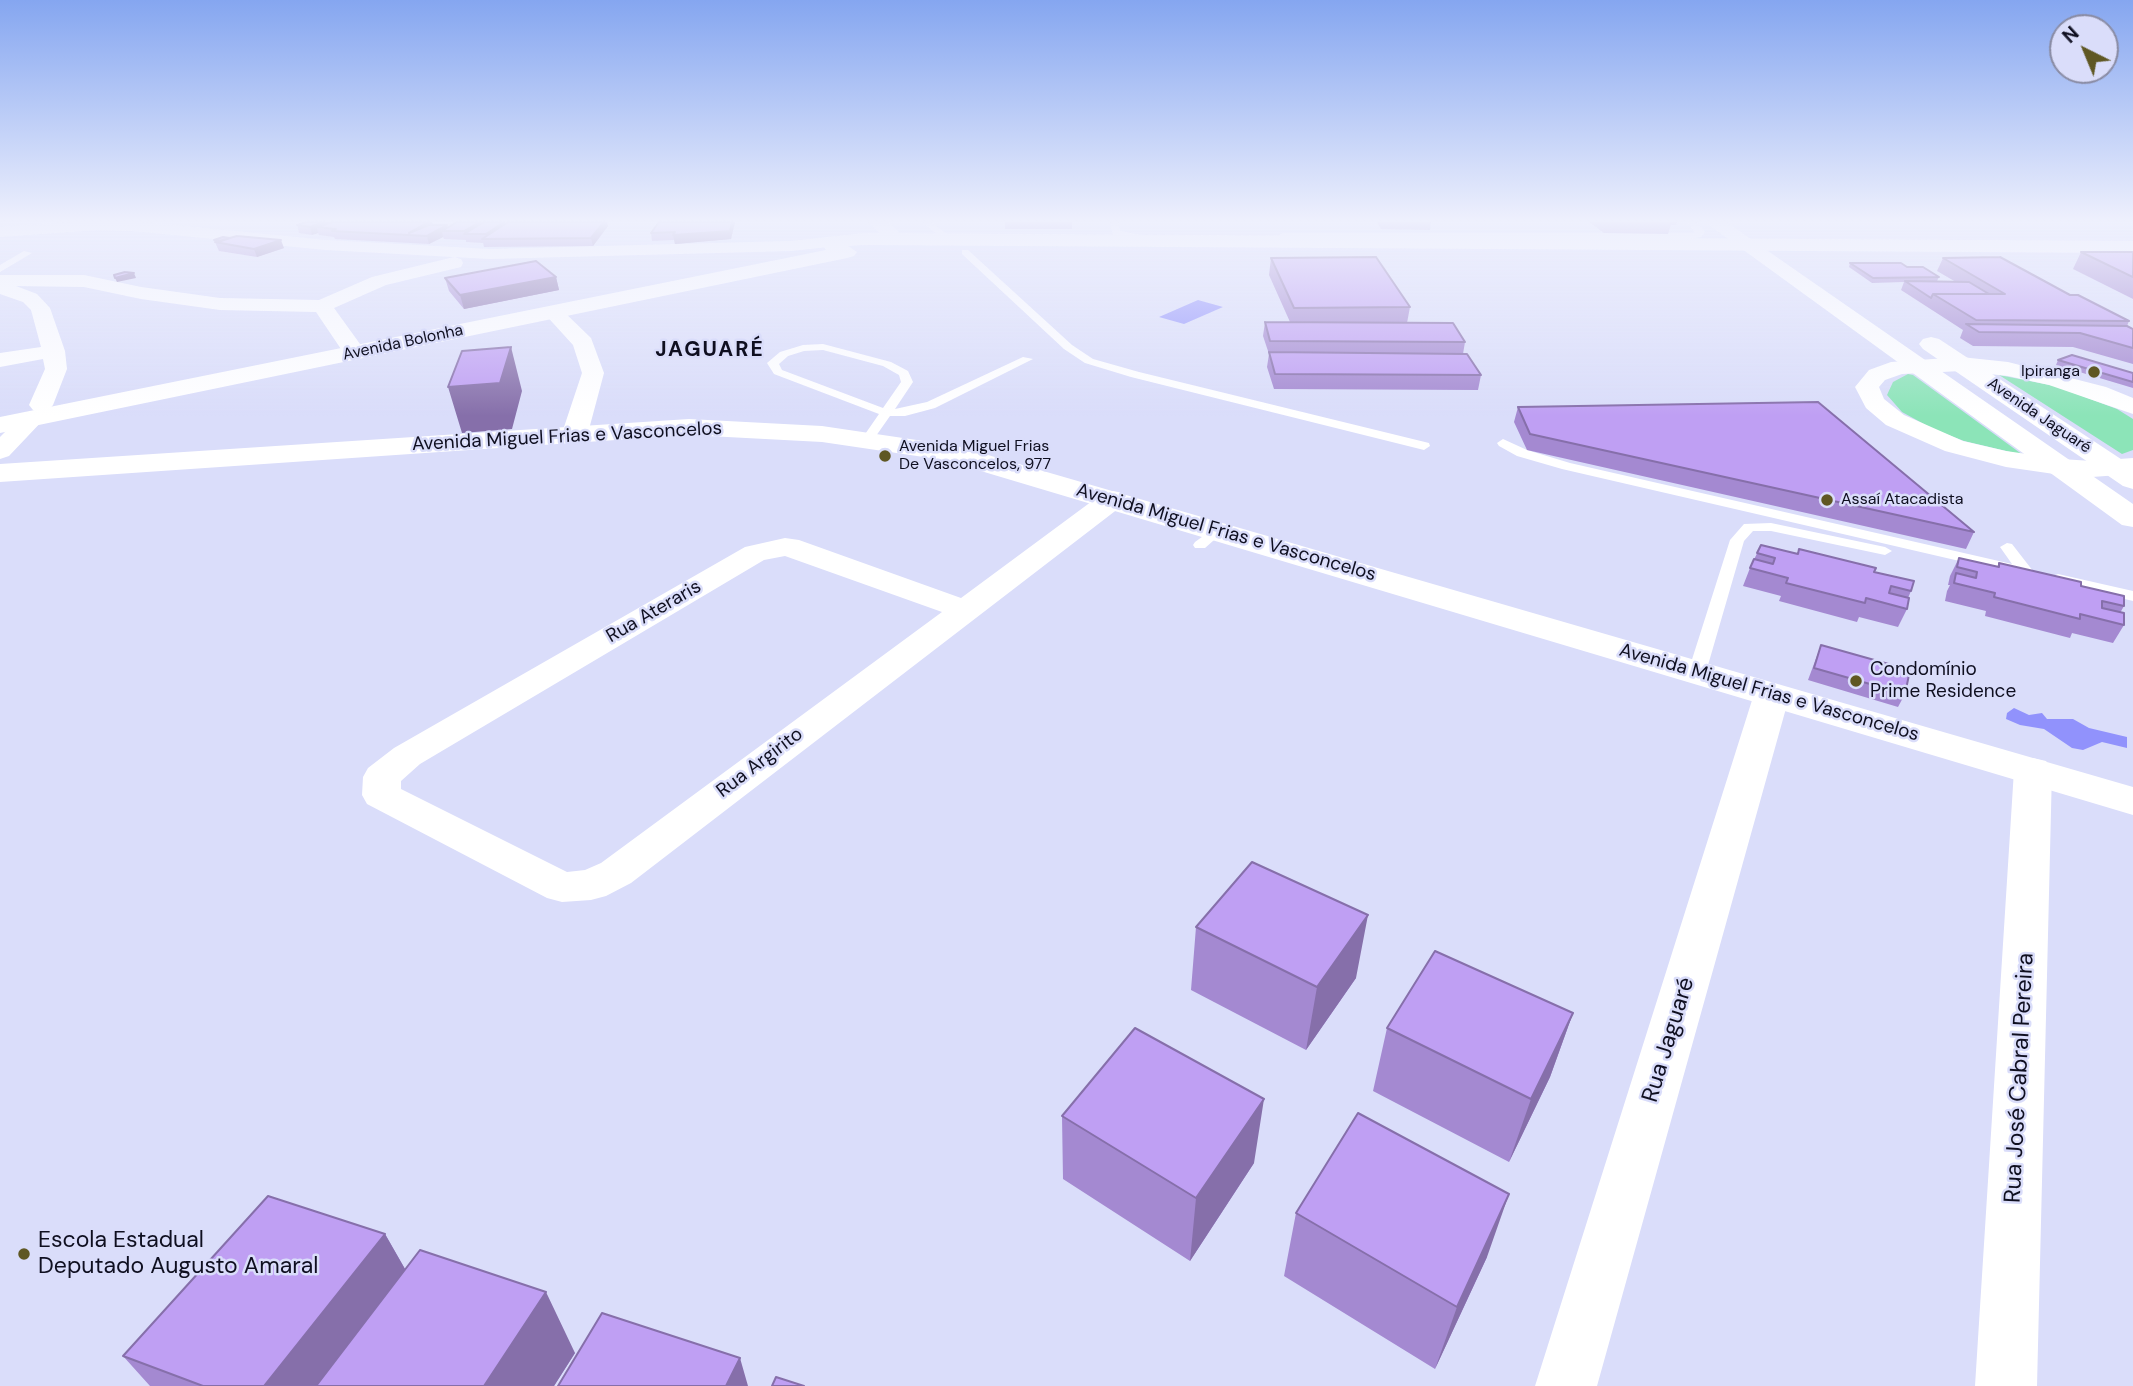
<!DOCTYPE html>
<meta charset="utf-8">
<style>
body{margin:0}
#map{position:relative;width:2133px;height:1386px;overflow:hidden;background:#daddfa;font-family:"DM Sans",sans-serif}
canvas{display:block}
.north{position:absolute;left:2049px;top:14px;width:70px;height:70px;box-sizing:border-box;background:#daddfa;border:2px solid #898ba3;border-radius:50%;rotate:317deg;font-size:19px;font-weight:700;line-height:28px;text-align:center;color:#0f0f20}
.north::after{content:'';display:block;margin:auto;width:24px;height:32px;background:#5f5723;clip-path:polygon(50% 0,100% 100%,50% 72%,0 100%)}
</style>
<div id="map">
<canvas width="2133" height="1386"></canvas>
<div class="north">N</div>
</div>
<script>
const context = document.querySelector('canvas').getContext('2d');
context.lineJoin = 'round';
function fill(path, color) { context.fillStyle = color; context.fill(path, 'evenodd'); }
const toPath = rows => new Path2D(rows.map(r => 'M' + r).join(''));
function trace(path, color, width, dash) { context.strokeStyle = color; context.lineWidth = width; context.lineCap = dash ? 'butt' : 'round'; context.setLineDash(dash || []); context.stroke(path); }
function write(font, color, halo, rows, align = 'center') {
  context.font = font + ' "DM Sans",sans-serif'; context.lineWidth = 5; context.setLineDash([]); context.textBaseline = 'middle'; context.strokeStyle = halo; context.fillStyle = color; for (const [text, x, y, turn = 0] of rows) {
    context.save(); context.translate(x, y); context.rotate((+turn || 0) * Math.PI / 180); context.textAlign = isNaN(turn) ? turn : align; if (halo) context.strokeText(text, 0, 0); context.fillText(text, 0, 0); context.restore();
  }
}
fill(toPath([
 [1908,374,1913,375,2023,455,1964,441,1933,429,1902,412,1887,395,1893,382],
 [1999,375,2055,386,2117,409,2133,419,2133,450,2122,454]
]), '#8ce4b8');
fill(toPath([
 [1198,300,1223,307,1184,324,1159,317],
 [2014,708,2029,715,2042,713,2047,719,2073,719,2089,728,2127,737,2127,748,2102,742,2083,750,2072,748,2044,729,2020,725,2006,719,2007,713]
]), '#9192fc');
fill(toPath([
 [922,222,931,222,954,240,947,242,922,222],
 [1110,222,1118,222,1120,231,1146,236,1142,239,1113,235,1110,222],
 [1688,222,1696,222,1705,232,1701,237,1682,240,1282,239,1278,236,1282,233,1695,233,1688,222],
 [962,250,968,250,1072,345,1093,359,1139,372,1429,443,1430,446,1424,450,1131,377,1085,363,1064,349,962,254,962,250],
 [24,251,32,253,0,272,0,265,24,251],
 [823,344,891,362,908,371,913,382,895,409,927,402,1023,357,1033,359,935,408,905,416,890,416,871,443,867,444,861,440,879,414,774,374,767,363,780,352,803,345,823,344],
 [823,350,883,366,899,375,901,382,883,408,782,370,779,364,788,356,804,351,823,350],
 [1503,439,1527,450,1570,463,2012,564,2000,547,2007,543,2012,544,2033,571,2030,574,2020,575,1562,469,1517,456,1499,446,1497,443,1503,439],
 [1771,523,1885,547,1892,551,1885,555,1771,531,1753,531,1744,541,1706,672,1697,677,1691,676,1688,672,1730,540,1744,524,1771,523],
 [1217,526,1222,527,1224,530,1222,533,1205,548,1195,548,1193,545,1195,542,1217,526],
 [2058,574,2133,591,2133,601,2053,582,2050,579,2053,576,2058,574]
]), '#fff');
fill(toPath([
 [70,222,142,222,326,240,490,249,791,241,846,235,855,240,846,245,791,251,490,259,326,250,133,231,96,230,0,237,0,227,70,222],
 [868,222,888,222,907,240,904,244,892,244,868,222],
 [454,257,461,259,463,263,461,267,386,285,334,308,360,344,357,349,349,350,341,349,316,312,220,310,141,299,84,287,16,286,37,294,50,308,65,351,67,369,53,405,49,410,41,412,33,410,29,405,45,369,43,359,0,367,0,353,41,347,31,310,23,302,0,294,0,275,84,275,141,287,220,298,319,300,372,277,454,257],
 [553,306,560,308,591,338,604,373,588,433,584,438,575,441,566,438,562,433,582,373,573,345,543,312,546,308,553,306],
 [1961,357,2008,362,2106,387,2133,398,2133,414,2049,385,2008,376,1961,371,1902,374,1885,380,1879,387,1884,399,1904,415,1963,441,2006,451,2061,459,2092,461,2133,458,2133,474,2092,477,2061,475,2006,467,1945,451,1886,425,1866,408,1855,387,1869,370,1891,362,1961,357],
 [33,411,42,413,45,418,9,456,0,459,0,437,24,413,33,411],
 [1113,491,1123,493,1127,499,1123,505,631,883,606,896,591,900,562,902,547,898,367,804,362,795,363,777,368,768,394,748,745,547,785,538,799,540,961,598,1103,493,1113,491],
 [785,556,942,612,601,863,585,870,567,872,401,789,401,781,420,764,764,560,785,556],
 [1772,683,1784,687,1790,694,1597,1386,1535,1386,1754,694,1760,687,1772,683],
 [2033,758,2046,761,2052,770,2037,1386,1975,1386,2014,770,2020,761,2033,758]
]), '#fff');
fill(toPath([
 [863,233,2133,241,2133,253,863,245,848,246,857,252,854,256,847,258,0,433,0,417,826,250,824,247,834,237,863,233],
 [689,419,822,426,957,446,2133,787,2133,815,944,460,822,442,689,435,0,482,0,464,689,419]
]), '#fff');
fill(toPath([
 [1705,222,1726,222,2133,504,2133,527,2122,525,1705,222],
 [1931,337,1939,339,2133,467,2133,489,2123,486,1923,349,1919,344,1923,339,1931,337]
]), '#fff');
fill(toPath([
 [306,222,432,222,433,225,447,225,448,227,506,223,508,222,607,222,608,226,593,246,484,247,483,243,466,242,466,240,444,239,443,237,429,244,335,239,334,237,319,235,318,233,312,235,299,233,297,225],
 [735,222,731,239,675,244,674,240,652,241,651,233],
 [1005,222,1072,222,1072,229,1005,229],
 [1377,222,1431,222,1430,230,1381,229],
 [1589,222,1677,222,1676,225,1671,225,1668,234,1604,233],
 [214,240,284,248,257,257,219,251],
 [2081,252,2133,252,2133,299,2073,269],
 [1271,258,1410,307,1407,323,1465,342,1463,354,1481,375,1478,390,1274,389,1267,367,1269,354,1263,336,1265,322,1290,322,1269,275],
 [1943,258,2070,295,2129,321,2127,326,2133,329,2133,364,2073,347,1973,346,1960,338,1963,330,1901,290,1904,282,1872,283,1849,267,1850,263,1907,267,1939,277,1937,281,1918,281,1956,282,1937,271],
 [556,277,559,290,464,309,449,291,445,278],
 [2058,360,2133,373,2133,388,2056,365],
 [1518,407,1974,532,1966,549,1527,450,1514,422],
 [1761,545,1874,572,1911,591,1908,598,1907,609,1898,627,1859,617,1857,622,1779,601,1781,596,1743,586,1750,568],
 [1959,558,1997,567,1999,563,2081,586,2124,606,2120,613,2124,625,2113,643,2072,633,2070,638,1985,616,1986,611,1945,601,1947,591,1950,585,1948,585,1950,576],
 [1821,645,1905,694,1898,707,1808,680],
 [1196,927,1356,978,1306,1050,1191,990],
 [1573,1013,1550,1077,1509,1162,1373,1091,1387,1028],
 [1062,1116,1254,1163,1190,1261,1063,1179],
 [1296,1213,1487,1257,1435,1369,1284,1276],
 [385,1234,405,1269,575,1353,554,1386,150,1386,123,1356]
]), '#a489d1');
fill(toPath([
 [324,222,332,222,317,227,318,233,312,235,310,227],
 [429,222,432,222,434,228,409,233],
 [480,222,484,222,465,234,464,231],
 [505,222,507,229,487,239,486,234],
 [604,222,607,222,608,226,593,246,591,238],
 [732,222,735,222,731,239,675,244,673,235],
 [447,225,449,231,442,231,443,237,429,244,427,236],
 [281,240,284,248,257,257,254,249],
 [134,273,136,278,117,282,115,278],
 [556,277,559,290,464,309,460,295],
 [511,347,522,391,512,429,462,433,448,387],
 [1368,915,1356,978,1306,1050,1317,987],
 [1573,1013,1550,1077,1509,1162,1531,1099],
 [1264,1099,1254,1163,1190,1261,1196,1198],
 [1509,1194,1487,1257,1435,1369,1457,1307],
 [385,1234,421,1297,355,1386,264,1386],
 [546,1292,575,1353,554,1386,484,1386],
 [740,1358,748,1386,726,1386]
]), '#866faa');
const building = toPath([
 [306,222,324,222,310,227,297,225,306,222],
 [332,222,429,222,409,233,429,225,447,225,427,236,332,231,336,229,317,227,332,222],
 [457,222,480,222,464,231,442,231,457,222],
 [484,222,504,222,486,234,464,234,484,222],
 [508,222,604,222,591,238,482,239,508,222],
 [659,222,732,222,730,231,673,235,675,232,651,233,659,222],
 [237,236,281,240,254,249,215,242,237,236],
 [223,237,230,238,221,241,214,240,223,237],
 [2081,252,2133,252,2133,277,2081,252],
 [1376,257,1410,307,1294,308,1271,258,1376,257],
 [2000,257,2070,295,2078,295,2129,321,1976,320,1933,294,2005,294,1943,258,2000,257],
 [536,261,556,277,460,295,445,278,536,261],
 [1850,263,1901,263,1907,267,1923,267,1939,277,1873,278,1850,263],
 [125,272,134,273,115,278,114,275,125,272],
 [1905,281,1969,282,1989,294,1933,294,1931,298,1905,281],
 [1265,322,1453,323,1465,342,1270,341,1265,322],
 [1966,324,2127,326,2133,329,2133,348,2080,333,1979,332,1966,324],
 [511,347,500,383,448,387,462,351,511,347],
 [1269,352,1467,354,1481,375,1275,374,1269,352],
 [2072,355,2133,373,2133,382,2058,360,2072,355],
 [1818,402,1974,532,1530,434,1518,407,1818,402],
 [1761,545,1798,554,1799,549,1876,568,1874,572,1914,581,1911,591,1891,586,1889,593,1909,598,1907,609,1866,598,1865,603,1786,583,1788,578,1750,568,1754,559,1773,564,1775,558,1757,553,1761,545],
 [1959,558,1999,567,1999,563,2081,582,2081,586,2124,596,2124,606,2102,601,2102,608,2124,613,2124,625,2080,614,2080,619,1994,597,1995,593,1954,583,1956,573,1976,578,1977,572,1957,567,1959,558],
 [1821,645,1910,670,1905,694,1814,668,1821,645],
 [1252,862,1368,915,1317,987,1196,927,1252,862],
 [1435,951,1573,1013,1531,1099,1387,1028,1435,951],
 [1135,1028,1264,1099,1196,1198,1062,1116,1135,1028],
 [1358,1113,1509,1194,1457,1307,1296,1213,1358,1113],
 [268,1196,385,1234,264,1386,203,1386,123,1356,268,1196],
 [420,1250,546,1292,484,1386,316,1386,420,1250],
 [602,1313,740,1358,726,1386,558,1386,602,1313],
 [776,1377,804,1386,772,1386,776,1377]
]);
fill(building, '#bf9ff3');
trace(building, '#866faa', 2);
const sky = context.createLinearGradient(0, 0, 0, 416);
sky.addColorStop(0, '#85a6f0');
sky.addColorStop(0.53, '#eef0fd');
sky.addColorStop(1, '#eef0fd00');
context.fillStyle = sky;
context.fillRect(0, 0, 2133, 416);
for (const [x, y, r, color] of [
 [2094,372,7,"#5f5723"],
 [885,456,7,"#5f5723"],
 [1827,500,7,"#5f5723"],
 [1856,681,7,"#5f5723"],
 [24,1254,7,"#5f5723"]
]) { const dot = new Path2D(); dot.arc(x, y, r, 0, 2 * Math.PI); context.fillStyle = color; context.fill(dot); trace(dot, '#daddfa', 2.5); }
write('16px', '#0f0f20', '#daddfa', [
 ["Avenida Bolonha",403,343,-12],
 ["Avenida Jaguaré",2039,416,34]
]);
write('16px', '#0f0f20', '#daddfa', [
 ["Ipiranga",2080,372,"right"],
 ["Avenida Miguel Frias",899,447],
 ["De Vasconcelos, 977",899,465],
 ["Assaí Atacadista",1841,500]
], 'left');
write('19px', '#0f0f20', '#daddfa', [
 ["Avenida Miguel Frias e Vasconcelos",567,437,-3],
 ["Avenida Miguel Frias e Vasconcelos",1226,533,16],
 ["Rua Ateraris",654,612,-30],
 ["Avenida Miguel Frias e Vasconcelos",1769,693,16],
 ["Rua Argirito",760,763,-37]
]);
write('19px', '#0f0f20', '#daddfa', [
 ["Condomínio",1870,670],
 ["Prime Residence",1870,692]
], 'left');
context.letterSpacing = '2px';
write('bold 21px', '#0f0f20', '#daddfa', [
 ["JAGUARÉ",710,350]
]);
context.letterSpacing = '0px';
write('23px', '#0f0f20', '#daddfa', [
 ["Rua Jaguaré",1669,1040,-73],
 ["Rua José Cabral Pereira",2020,1078,-87]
]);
write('23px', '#0f0f20', '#daddfa', [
 ["Escola Estadual",38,1241],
 ["Deputado Augusto Amaral",38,1267]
], 'left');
</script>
